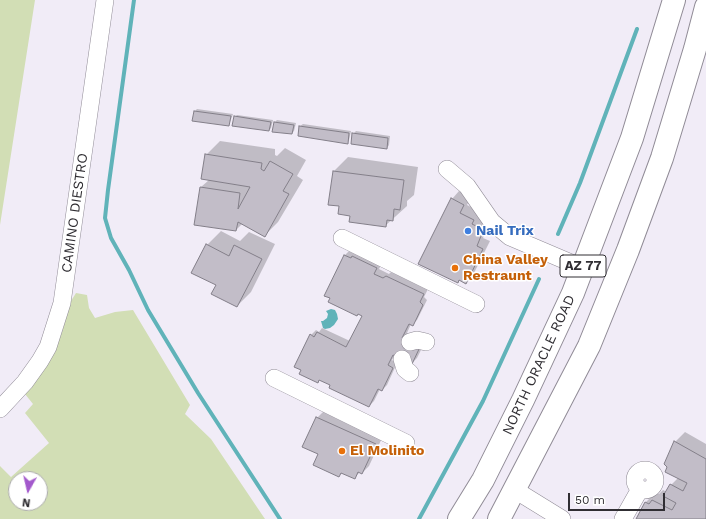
<!DOCTYPE html>
<style>
body{margin:0}
#map{position:relative;width:706px;height:519px;overflow:hidden;background:#f1ecf7;font-family:"Work Sans",sans-serif}
canvas{display:block}
.north{position:absolute;left:8px;top:471px;width:40px;height:40px;box-sizing:border-box;background:#fff;border:1px solid #acabad;border-radius:50%;rotate:188deg;font-size:11px;font-weight:700;line-height:16px;text-align:center;color:#302e33}
.north::after{content:'';display:block;margin:auto;width:14px;height:18px;background:#a359cc;clip-path:polygon(50% 0,100% 100%,50% 72%,0 100%)}
.scale{position:absolute;left:568px;top:493px;width:97px;height:18px;box-sizing:border-box;border:2px solid #302e33;border-top:0;padding-left:5px;font-size:12px;line-height:14px;white-space:nowrap;color:#302e33;-webkit-text-stroke:3px #fff;paint-order:stroke}
</style>
<div id="map">
<canvas width="706" height="519"></canvas>
<div class="north">N</div>
<div class="scale">50 m</div>
</div>
<script>
const context = document.querySelector('canvas').getContext('2d');
context.lineJoin = 'round';
function fill(path, color) { context.fillStyle = color; context.fill(path, 'evenodd'); }
const toPath = rows => new Path2D(rows.map(r => 'M' + r).join(''));
function trace(path, color, width, dash) { context.strokeStyle = color; context.lineWidth = width; context.lineCap = dash ? 'butt' : 'round'; context.setLineDash(dash || []); context.stroke(path); }
function write(font, color, halo, rows, align = 'center') {
  context.font = font + ' "Work Sans",sans-serif'; context.lineWidth = 3; context.setLineDash([]); context.textBaseline = 'middle'; context.strokeStyle = halo; context.fillStyle = color; for (const [text, x, y, turn = 0] of rows) {
    context.save(); context.translate(x, y); context.rotate((+turn || 0) * Math.PI / 180); context.textAlign = isNaN(turn) ? turn : align; if (halo) context.strokeText(text, 0, 0); context.fillText(text, 0, 0); context.restore();
  }
}
fill(toPath([
 [0,0,35,0,0,225],
 [76,293,87,295,89,308,95,318,115,312,133,310,190,405,185,414,211,439,265,519,0,519,0,466,11,477,49,443,25,413,33,404,25,394,53,352,62,332,71,301],
 [16,479,40,479,40,503,16,503]
]), '#d2deb5');
fill(toPath([
 [331,309,335,310,337,314,338,319,334,325,330,328,325,329,323,328,321,321,323,321,327,318,328,314,326,311]
]), '#60b3b9');
fill(toPath([
 [197,109,233,114,230,122,228,125,195,111],
 [237,115,273,120,271,128,269,130,235,117],
 [277,120,296,123,294,131,292,133,275,122],
 [303,124,351,131,349,140,347,143,300,126],
 [356,131,390,136,389,145,387,148,353,134],
 [220,141,275,149,275,155,277,156,285,148,306,160,297,176,303,180,278,222,264,236,243,223,236,230,201,187,209,180,206,155],
 [348,157,418,167,414,195,407,201,407,206,385,226,351,215,340,206,334,171],
 [459,191,471,197,467,205,481,212,487,220,484,226,488,228,483,238,490,241,473,275,466,282,460,280,457,282,452,199],
 [221,231,240,241,249,232,275,244,251,292,237,306,217,285,207,245],
 [350,250,382,263,379,269,389,274,391,272,428,289,424,297,427,300,417,320,412,324,411,324,407,333,425,342,417,358,412,363,395,355,392,360,397,363,387,385,382,390,380,389,374,401,369,406,320,379,317,382,311,335,316,330,319,332,322,328,350,341,363,315,359,313,357,315,325,295,345,255],
 [325,410,383,436,369,466,362,473,360,472,355,477,343,472,339,476,320,454,317,418],
 [685,432,706,444,706,519,637,519,645,503,655,493,659,494,663,490,667,492,671,485,678,478,675,442]
]), '#0003');
trace(toPath([
 [134,0,108,190,105,218,111,238,129,270,148,310,198,393,280,519],
 [558,234,580,183,637,29],
 [419,519,483,401,539,279]
]), '#60b3b9', 4);
const building = toPath([
 [194,111,231,116,229,126,192,121,194,111],
 [234,116,271,122,269,131,232,126,234,116],
 [274,122,294,125,292,134,272,132,274,122],
 [299,126,349,133,348,144,298,136,299,126],
 [352,133,388,138,387,149,351,144,352,133],
 [205,154,262,163,261,169,264,171,270,161,293,174,283,191,289,194,265,237,238,222,236,231,194,225,200,187,240,193,238,209,250,187,201,179,205,154],
 [333,171,404,180,400,210,394,209,393,221,387,220,386,227,349,222,350,216,338,214,339,206,328,205,333,171],
 [451,198,464,205,460,213,474,220,472,224,480,228,477,234,481,236,477,246,483,249,466,284,459,280,458,283,418,264,451,198],
 [206,244,229,256,234,245,262,259,237,307,211,294,216,285,191,273,206,244],
 [344,255,351,258,352,256,377,268,374,274,383,278,386,276,424,294,420,302,423,305,413,326,409,324,402,338,420,347,412,364,393,355,388,365,393,368,382,391,378,389,369,407,329,388,330,385,319,380,318,383,299,374,301,370,294,367,310,334,314,337,317,332,346,347,362,316,358,314,357,316,328,302,330,298,324,296,344,255],
 [316,417,376,444,362,474,358,472,355,479,341,473,339,477,313,465,318,454,302,447,316,417],
 [674,441,706,459,706,519,636,519,645,502,649,504,652,500,672,510,676,503,663,496,670,484,683,491,687,483,665,472,667,467,664,464,674,441]
]);
fill(building, '#c2bdc8');
trace(building, '#837f89', 1);
const minor = toPath([
 [447,169,467,186,492,222,510,237,583,268],
 [342,238,476,304],
 [410,342,417,340,426,342],
 [402,359,405,369,410,373],
 [274,378,406,443],
 [0,409,25,382,40,361,48,347,62,303,105,0],
 '635 480a10 10 0 1 1 20 0a10 10 0 1 1-20 0Z',
 [515,490,562,519],
 [623,519,640,489]
]);
const highway = toPath([
 [459,519,483,480,523,400,573,293,632,138,674,0],
 [499,519,589,346,628,250,662,158,695,49,706,7]
]);
trace(minor, '#908b96', 18);
trace(highway, '#908b96', 24);
trace(minor, '#fff', 17);
trace(highway, '#fff', 22);
for (const [x, y, r, color] of [
 [468,231,4,"#3f7fe0"],
 [455,268,4,"#e8710a"],
 [342,451,4,"#e8710a"]
]) { const dot = new Path2D(); dot.arc(x, y, r, 0, 2 * Math.PI); context.fillStyle = color; context.fill(dot); trace(dot, '#fff', 1.5); }
for (const [x, y, w] of [
 [583,266,46]
]) { const box = new Path2D(); box.roundRect(x - w / 2, y - 11, w, 22, 3); context.fillStyle = '#fff'; context.fill(box); trace(box, '#302e33', 1); }
write('bold 13px', '#302e33', null, [
 ["AZ 77",583,266]
]);
write('14px', '#302e33', '#fff', [
 ["CAMINO DIESTRO",75,213,-82],
 ["NORTH ORACLE ROAD",539,365,-65]
]);
write('bold 14px', '#366cbe', '#fff', [
 ["Nail Trix",476,231]
], 'left');
write('bold 14px', '#c56008', '#fff', [
 ["China Valley",463,260],
 ["Restraunt",463,276],
 ["El Molinito",350,451]
], 'left');
</script>
